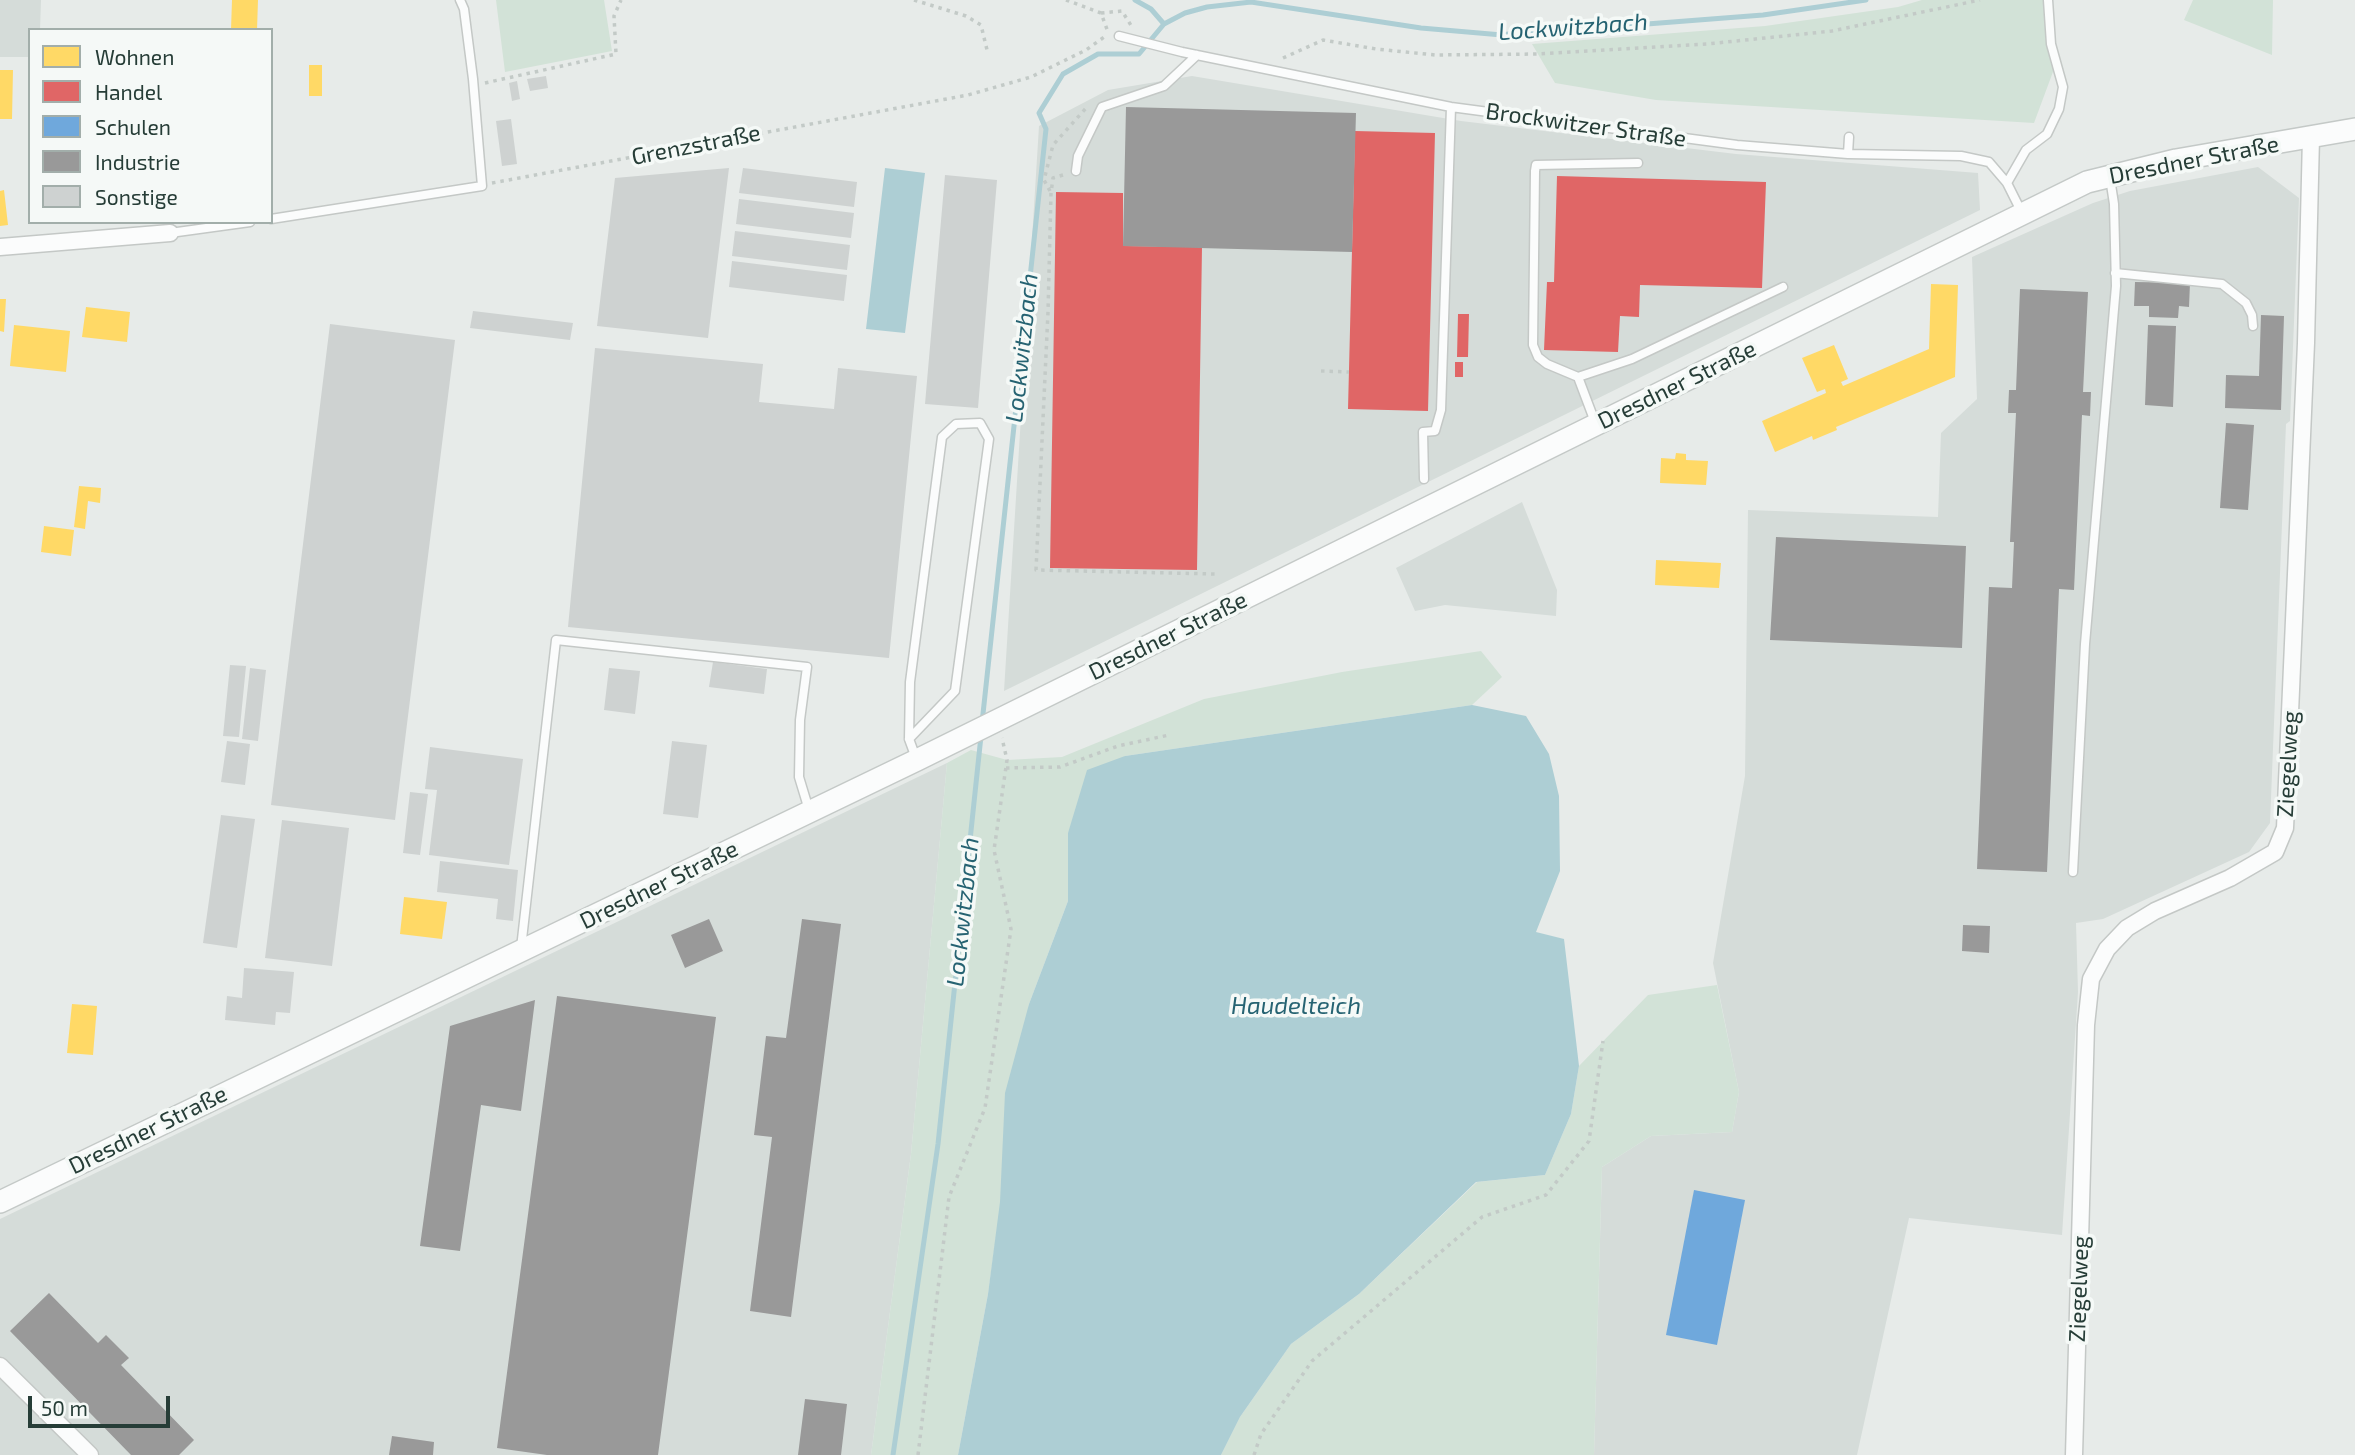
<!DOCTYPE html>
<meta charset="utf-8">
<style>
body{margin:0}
#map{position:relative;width:2355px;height:1455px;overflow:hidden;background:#e7ebe9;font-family:"Exo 2",sans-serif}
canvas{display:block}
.legend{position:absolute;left:28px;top:28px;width:245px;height:196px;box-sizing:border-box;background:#f5f9f7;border:2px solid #a2aeaa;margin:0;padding:9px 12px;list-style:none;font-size:21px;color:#263d37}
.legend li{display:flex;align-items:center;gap:14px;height:35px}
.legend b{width:35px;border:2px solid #a2aeaa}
.scale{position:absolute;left:28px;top:1396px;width:142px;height:32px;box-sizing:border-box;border:4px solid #263d37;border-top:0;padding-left:9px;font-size:21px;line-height:24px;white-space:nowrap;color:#263d37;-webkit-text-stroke:5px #f5f9f7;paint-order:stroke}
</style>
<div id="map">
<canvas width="2355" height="1455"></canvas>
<ul class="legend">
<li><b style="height:19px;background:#ffd966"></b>Wohnen</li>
<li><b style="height:19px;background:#e06666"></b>Handel</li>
<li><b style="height:19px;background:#6fa8dc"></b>Schulen</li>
<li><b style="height:19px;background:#999"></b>Industrie</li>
<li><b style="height:19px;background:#ced2d1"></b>Sonstige</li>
</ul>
<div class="scale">50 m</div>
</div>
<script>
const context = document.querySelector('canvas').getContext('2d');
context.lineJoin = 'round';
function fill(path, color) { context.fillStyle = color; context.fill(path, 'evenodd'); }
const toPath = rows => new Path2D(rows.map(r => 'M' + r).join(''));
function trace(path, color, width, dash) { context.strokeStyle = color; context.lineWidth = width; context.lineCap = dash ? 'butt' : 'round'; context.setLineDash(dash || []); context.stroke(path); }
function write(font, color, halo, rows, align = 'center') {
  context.font = font + ' "Exo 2",sans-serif'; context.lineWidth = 7; context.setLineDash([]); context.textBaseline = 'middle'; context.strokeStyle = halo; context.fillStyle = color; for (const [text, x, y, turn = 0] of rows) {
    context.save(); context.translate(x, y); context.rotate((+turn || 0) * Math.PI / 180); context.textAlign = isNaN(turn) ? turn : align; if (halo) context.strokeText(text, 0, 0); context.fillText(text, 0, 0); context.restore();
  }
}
fill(toPath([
 [0,0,41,0,40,30,30,30,30,57,0,57],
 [1192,76,1461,121,1736,154,1978,173,1980,210,1004,691,1039,126,1108,90],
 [2258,167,2299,198,2290,421,2286,424,2270,823,2249,852,2103,919,2076,923,2078,992,2062,1235,1909,1218,1857,1455,1594,1455,1602,1167,1651,1136,1732,1132,1739,1092,1713,963,1745,776,1748,510,1938,517,1941,433,1977,399,1972,257,2093,203,2130,191],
 [1522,502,1557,590,1556,616,1445,605,1415,611,1396,568],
 [947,763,911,1154,871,1455,0,1455,0,1219]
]), '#d5dcd9');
fill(toPath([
 [496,0,604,0,612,51,505,72],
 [1922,0,2048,0,2057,61,2034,123,1656,100,1555,83,1532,44,1765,26,1898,7],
 [2193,0,2273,0,2272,55,2184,20],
 [1481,651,1502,677,1472,705,1125,756,1068,833,1068,901,1029,1004,988,1294,958,1455,871,1455,911,1154,947,763,971,750,1007,760,1062,757,1204,699,1342,672],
 [1717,985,1739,1092,1732,1132,1651,1136,1602,1167,1594,1455,1221,1455,1240,1417,1291,1344,1359,1294,1477,1182,1545,1175,1571,1114,1579,1066,1648,995]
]), '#d2e2d7');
fill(toPath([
 [885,168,925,173,905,333,866,329],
 [1472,705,1526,716,1549,754,1559,796,1560,871,1536,932,1564,939,1579,1066,1571,1114,1545,1175,1476,1182,1359,1294,1291,1344,1240,1417,1221,1455,958,1455,988,1294,1000,1202,1005,1093,1029,1004,1068,901,1068,833,1087,770,1125,756]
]), '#adced4');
fill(toPath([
 [232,0,258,0,257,30,231,30],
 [309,65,322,65,322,96,309,96],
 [0,70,13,70,12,119,0,119],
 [4,190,8,225,0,226,0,191],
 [1931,284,1958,285,1955,377,1836,427,1837,430,1813,440,1812,436,1775,452,1762,421,1826,393,1825,389,1817,392,1802,358,1834,345,1848,379,1841,382,1843,386,1929,349],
 [0,299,6,299,4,332,0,331],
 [86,307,130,312,127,342,82,337],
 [14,325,70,331,66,372,10,366],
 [1676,453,1686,454,1686,460,1708,461,1706,485,1660,483,1661,458,1675,459],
 [79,486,101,488,100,503,88,501,85,529,74,527],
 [44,526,74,530,71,556,41,552],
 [1656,560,1721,563,1719,588,1655,585],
 [404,897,447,902,442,939,400,934],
 [72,1004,97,1006,93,1055,67,1053]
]), '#ffd966');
fill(toPath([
 [1355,131,1435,133,1428,411,1348,409],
 [1557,176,1766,182,1762,288,1640,285,1639,317,1620,316,1618,352,1544,350,1547,282,1554,282],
 [1056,192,1123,193,1123,246,1202,247,1197,570,1050,568],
 [1458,314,1469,314,1468,357,1457,357],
 [1455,362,1463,362,1463,377,1455,377]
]), '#e06666');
fill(toPath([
 [1694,1190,1745,1200,1717,1345,1666,1335]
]), '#6fa8dc');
fill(toPath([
 [1126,107,1356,113,1352,252,1123,246],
 [2135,282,2190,283,2189,307,2179,306,2178,318,2149,317,2149,306,2134,306],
 [2020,289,2088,292,2083,392,2091,392,2090,416,2082,415,2074,590,2059,589,2047,872,1977,869,1989,587,2012,588,2014,542,2010,542,2016,413,2008,413,2009,390,2016,390],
 [2261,315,2284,316,2281,410,2225,408,2226,375,2259,376],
 [2148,325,2176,326,2173,407,2145,405],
 [2226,423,2254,425,2248,510,2220,508],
 [1776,537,1966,546,1962,648,1770,640],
 [709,919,723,951,685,968,671,935],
 [802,919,841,924,791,1317,750,1311,772,1137,754,1135,766,1036,786,1038],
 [1963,925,1990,926,1989,953,1962,951],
 [557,996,716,1017,658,1455,547,1455,497,1448],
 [535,1000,521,1111,481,1105,460,1251,420,1246,450,1026],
 [49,1293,98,1343,106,1335,129,1358,121,1365,194,1440,179,1455,131,1455,10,1331],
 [805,1399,847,1404,841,1455,798,1455],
 [392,1436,434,1442,433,1455,389,1455]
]), '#999');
trace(toPath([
 [1135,0,1151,9,1164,24],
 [982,723,1046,129,1039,113,1063,74,1098,54,1139,54,1164,24,1185,13,1207,7,1251,2,1421,28,1502,35,1562,26,1634,25,1763,15,1866,0],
 [893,1455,938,1144,981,736]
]), '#adced4', 5);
fill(toPath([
 [546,76,548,88,530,91,527,79],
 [517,81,520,99,512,101,509,83],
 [511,119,517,164,502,166,496,121],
 [729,168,708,338,597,326,615,178],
 [743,168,857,182,854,207,739,193],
 [945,175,997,180,978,408,925,404],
 [739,199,854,213,851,238,736,224],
 [735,231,850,245,847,270,732,256],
 [732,261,847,275,844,301,729,287],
 [473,311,573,323,570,340,470,328],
 [330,324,455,340,395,820,271,805],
 [595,348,763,364,759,402,834,409,838,368,917,376,889,658,568,627],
 [713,662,767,669,764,694,709,687],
 [230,665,246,666,239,737,223,736],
 [250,668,266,670,258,741,242,739],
 [609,668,640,671,635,714,604,710],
 [227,741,250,744,245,785,221,782],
 [672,741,707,745,698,818,663,814],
 [430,747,523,759,509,865,429,855,437,790,425,789],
 [410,792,428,794,420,855,403,853],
 [221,815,255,819,237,948,203,943],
 [282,820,349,828,332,966,265,958],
 [440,861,518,870,513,921,496,919,498,899,437,892],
 [244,968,294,972,290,1013,276,1012,275,1025,225,1020,227,996,242,998]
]), '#ced2d1');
const lane = toPath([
 [1119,36,1182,52,1451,107,1737,145,1848,154,1961,156,1989,162,2007,183,2022,213],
 [1848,154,1849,137],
 [1076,171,1078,156,1102,107,1164,86,1197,55],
 [2007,183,2026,150,2047,134,2059,109,2063,87,2051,44,2048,0],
 [271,219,482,186,473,79,464,9,460,0],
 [170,233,250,222],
 [2115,273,2222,284,2246,303,2252,315,2253,326],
 [1578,377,1632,359,1783,287],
 [1595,422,1578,377,1547,364,1538,357,1533,345,1535,171,1536,165,1638,163],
 [1424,479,1423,432,1435,431,1441,410,1451,107],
 [909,739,955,691,989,439,980,423,956,424,942,437,910,682,909,739,916,758],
 [2073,872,2085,644,2116,286,2114,204,2110,178],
 [521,948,556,640,807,667,800,720,799,777,809,810]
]);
const street = toPath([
 [0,247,170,233],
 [0,1366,90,1455],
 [2074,1455,2086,1025,2091,979,2107,949,2127,928,2155,911,2230,878,2275,852,2285,828,2306,343,2311,137]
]);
const secondary = toPath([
 [0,1202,917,760,2087,182,2176,160,2355,129]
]);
trace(lane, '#c4c8c6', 11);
trace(street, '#c4c8c6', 19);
trace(secondary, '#c4c9c7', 24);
trace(toPath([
 [914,0,966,16,981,25,988,54],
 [1066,0,1101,13,1108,32],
 [1101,13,1122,11,1132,27],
 [1283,58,1323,40,1376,49,1435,55,1538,54,1707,44,1832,31,1980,0],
 [485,83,616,54,614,16,621,0],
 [1063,175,1053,178,1051,193,1048,312,1036,570,1215,574],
 [492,183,968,95,1031,77,1086,50,1107,35],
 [1050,191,1044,180,1053,145,1087,107],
 [1321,371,1349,372],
 [1006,768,1060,767,1118,746,1169,735],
 [918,1455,949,1197,985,1108,1011,929,994,850,1007,760,1002,738],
 [1254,1455,1261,1434,1312,1361,1482,1217,1546,1195,1589,1141,1603,1041]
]), '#c3cac7', 3.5, [3.5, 5]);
trace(lane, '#fbfcfc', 8);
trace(street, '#fbfcfc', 16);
trace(secondary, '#fbfcfc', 21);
write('23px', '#263d37', '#f5f9f7', [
 ["Brockwitzer Straße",1586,125,8],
 ["Grenzstraße",696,145,-11],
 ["Dresdner Straße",2194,160,-11],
 ["Dresdner Straße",1677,385,-26],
 ["Dresdner Straße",1168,636,-26],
 ["Ziegelweg",2288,764,-87],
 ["Dresdner Straße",659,885,-26],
 ["Dresdner Straße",148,1130,-26],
 ["Ziegelweg",2079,1289,-88]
]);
write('italic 24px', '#266372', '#f5f9f7', [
 ["Lockwitzbach",1573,27,-4],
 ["Lockwitzbach",1022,348,-84],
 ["Lockwitzbach",963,912,-84],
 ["Haudelteich",1296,1006]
]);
</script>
